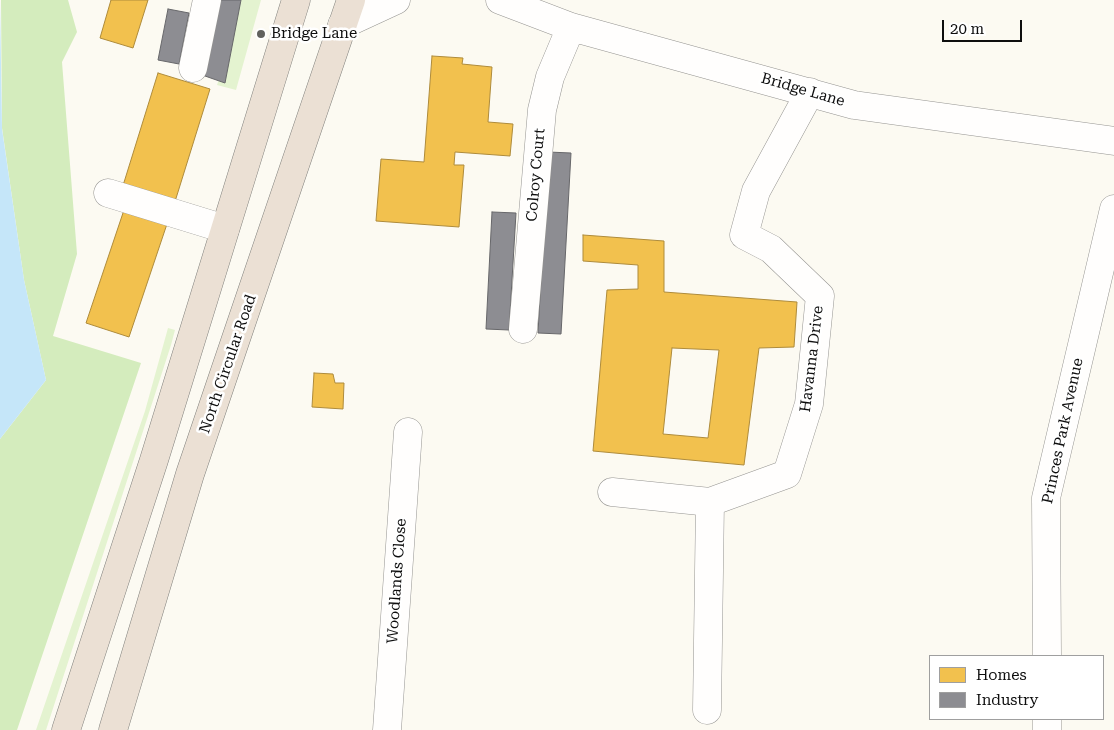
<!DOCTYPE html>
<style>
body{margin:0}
#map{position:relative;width:1114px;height:730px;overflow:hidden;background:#fcfaf2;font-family:"Roboto Serif",serif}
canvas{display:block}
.legend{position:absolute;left:929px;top:655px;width:175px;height:65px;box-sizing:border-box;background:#fff;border:1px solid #9f9f9f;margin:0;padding:6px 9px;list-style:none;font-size:15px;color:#0e0e0e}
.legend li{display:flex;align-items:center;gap:10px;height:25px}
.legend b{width:25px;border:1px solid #9f9f9f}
.scale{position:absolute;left:942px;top:20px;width:80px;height:22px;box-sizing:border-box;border:2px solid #0e0e0e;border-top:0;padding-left:6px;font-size:15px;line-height:18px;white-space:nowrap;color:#0e0e0e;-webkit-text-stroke:4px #fff;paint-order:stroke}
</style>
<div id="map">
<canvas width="1114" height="730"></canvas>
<ul class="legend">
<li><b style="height:14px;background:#f2c14e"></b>Homes</li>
<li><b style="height:14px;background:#8d8d92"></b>Industry</li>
</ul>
<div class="scale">20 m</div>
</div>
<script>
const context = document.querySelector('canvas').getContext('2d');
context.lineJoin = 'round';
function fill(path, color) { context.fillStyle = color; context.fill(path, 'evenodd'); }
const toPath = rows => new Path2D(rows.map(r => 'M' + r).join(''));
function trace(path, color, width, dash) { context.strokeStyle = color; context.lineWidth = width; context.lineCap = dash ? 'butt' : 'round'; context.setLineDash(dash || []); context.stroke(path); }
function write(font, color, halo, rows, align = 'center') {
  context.font = font + ' "Roboto Serif",serif'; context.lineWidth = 5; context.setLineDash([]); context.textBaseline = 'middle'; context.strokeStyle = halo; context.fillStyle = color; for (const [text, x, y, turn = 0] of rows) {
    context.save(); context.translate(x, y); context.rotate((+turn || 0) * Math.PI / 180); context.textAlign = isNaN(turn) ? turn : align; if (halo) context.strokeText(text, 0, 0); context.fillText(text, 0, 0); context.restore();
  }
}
fill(toPath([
 [240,0,261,0,236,90,217,85,233,36],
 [168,328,175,330,171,345,46,730,36,730,145,411]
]), '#e4f3d0');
fill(toPath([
 [1,0,68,0,77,32,62,62,77,254,53,336,141,363,17,730,0,730,0,439,46,380,24,280,2,128]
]), '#d4ecbd');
fill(toPath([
 [0,0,2,129,24,280,46,380,0,439]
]), '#c5e6f9');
const homes = toPath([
 [111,0,148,0,133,48,100,38,111,0],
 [432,56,463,58,462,64,492,67,488,122,513,124,510,156,455,152,454,165,464,165,459,227,376,221,381,159,424,162,432,56],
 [158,73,210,89,173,208,121,192,158,73],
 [126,204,169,218,129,337,86,323,126,204],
 [583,235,664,241,664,292,797,302,794,347,759,348,744,465,593,451,607,290,638,289,638,265,583,261,583,235],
 [672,348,719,350,708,438,663,434,672,348],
 [314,373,333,374,335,383,344,383,343,409,312,407,314,373]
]);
fill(homes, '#f2c14e');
trace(homes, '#ae8b3b', 1);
const industry = toPath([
 [219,0,241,0,225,83,205,76,219,0],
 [168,9,189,13,179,64,158,60,168,9],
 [548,152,571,153,561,334,538,333,548,152],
 [492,212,516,213,509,330,486,329,492,212]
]);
fill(industry, '#8d8d92');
trace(industry, '#67676a', 1);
const minor = toPath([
 [500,0,571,27,854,105,1114,141],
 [342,25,396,0],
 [193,68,207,0],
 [108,193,225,229],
 [523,329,542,110,550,77,571,27],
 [612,492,710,502],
 [1047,656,1046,498,1114,209],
 [707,710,710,502,787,474,809,404,820,296,771,249,744,235,756,191,810,92],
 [1047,719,1047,730],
 [387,730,408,432]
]);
const highway = toPath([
 [66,730,154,460,296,0],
 [113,730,190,474,351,0]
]);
trace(minor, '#959491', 29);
trace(highway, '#82827e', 29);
trace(minor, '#fffefd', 28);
trace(highway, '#ebe0d4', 28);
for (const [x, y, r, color] of [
 [261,34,5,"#61615e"]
]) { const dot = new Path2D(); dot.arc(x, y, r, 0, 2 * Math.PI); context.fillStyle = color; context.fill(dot); trace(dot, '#fff', 2); }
write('15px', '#0e0e0e', '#fff', [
 ["Bridge Lane",271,34]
], 'left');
write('15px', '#0e0e0e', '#fff', [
 ["Bridge Lane",803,90,16],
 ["Colroy Court",536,175,-85],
 ["Havanna Drive",812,359,-83],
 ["North Circular Road",228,364,-71],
 ["Princes Park Avenue",1063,431,-78],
 ["Woodlands Close",397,581,-86]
]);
</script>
